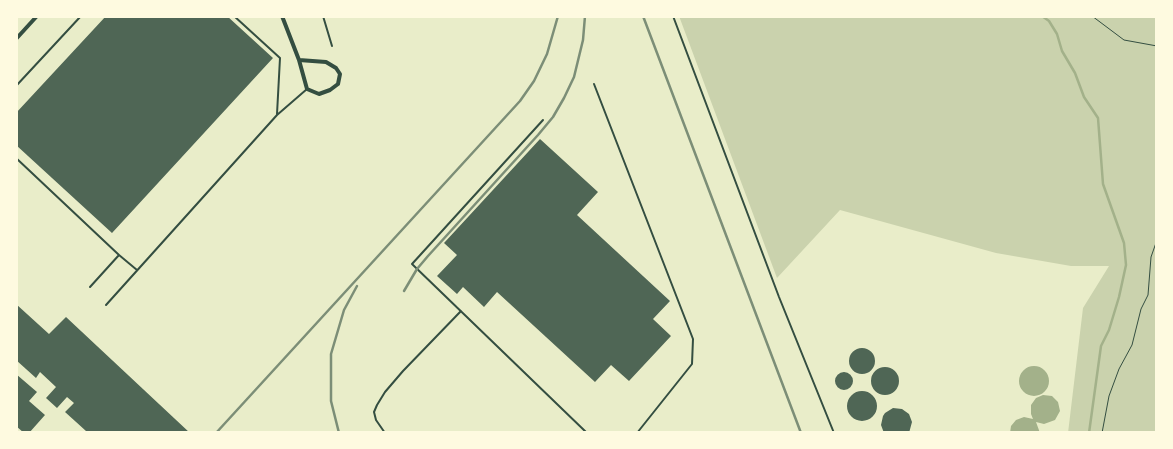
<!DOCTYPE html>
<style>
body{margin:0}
#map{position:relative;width:1173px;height:449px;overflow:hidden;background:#e9edc9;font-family:"Titillium Web",sans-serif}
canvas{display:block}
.frame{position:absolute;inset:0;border:18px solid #fefae0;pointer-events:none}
</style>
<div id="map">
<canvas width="1173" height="449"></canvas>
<div class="frame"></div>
</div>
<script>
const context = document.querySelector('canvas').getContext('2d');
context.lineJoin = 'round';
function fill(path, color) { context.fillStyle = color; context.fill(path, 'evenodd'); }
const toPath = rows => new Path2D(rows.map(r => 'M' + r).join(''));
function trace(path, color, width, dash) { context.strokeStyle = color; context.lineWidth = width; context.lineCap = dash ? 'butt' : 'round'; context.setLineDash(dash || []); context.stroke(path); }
fill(toPath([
 [679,16,1157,16,1157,433,1068,433,1083,308,1109,266,1071,266,996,253,840,210,777,278]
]), '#cad2ad');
fill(toPath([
 '1019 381a15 15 0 1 1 30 0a15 15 0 1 1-30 0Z',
 [1043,395,1052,396,1058,402,1060,411,1055,420,1044,424,1036,422,1040,433,1010,433,1011,426,1016,420,1024,417,1033,419,1031,414,1031,405,1036,398]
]), '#a3b18a');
trace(toPath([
 [1042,16,1049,21,1057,34,1062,51,1075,73,1084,97,1098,118,1103,184,1124,243,1126,265,1119,297,1109,330,1101,346,1089,433]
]), '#a3b18a', 2.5);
fill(toPath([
 [106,16,227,16,273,58,112,233,16,145,16,113],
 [540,139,598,192,577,215,670,301,653,319,671,336,629,381,611,365,595,382,497,292,484,307,463,287,457,294,437,276,457,255,444,243],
 [16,304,49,334,66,317,190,433,85,433,86,431,65,412,74,403,67,397,57,408,46,398,56,387,40,372,36,378,16,360],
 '849 361a13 13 0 1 1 26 0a13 13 0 1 1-26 0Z',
 '871 381a14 14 0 1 1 28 0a14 14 0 1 1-28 0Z',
 '835 381a9 9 0 1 1 18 0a9 9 0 1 1-18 0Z',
 [16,374,37,392,29,401,45,415,29,433,24,433,16,426],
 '847 406a15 15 0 1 1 30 0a15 15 0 1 1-30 0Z',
 [893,408,902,409,909,414,912,422,909,433,884,433,881,425,883,416,885,413]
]), '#4f6655');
trace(toPath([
 [1092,16,1124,40,1157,46],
 [1102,433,1109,396,1119,369,1132,345,1141,309,1148,295,1151,257,1157,240]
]), '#344e41', 1);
trace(toPath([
 [234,16,280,58,277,114],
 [323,16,332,46],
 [673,16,779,297,834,433],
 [594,84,693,339,692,364,637,433],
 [16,86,81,16],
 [543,120,412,264,587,433],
 [16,158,119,255],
 [90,287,119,255,137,270],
 [106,305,277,115,307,89],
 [385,433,376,420,374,412,377,405,385,392,403,371,461,311]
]), '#344e41', 2);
trace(toPath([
 [282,16,299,60,307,89,319,94,330,90,338,84,340,74,336,68,326,62,299,60],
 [16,39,37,16]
]), '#344e41', 4);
trace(toPath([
 [643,16,801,433],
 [404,291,417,269,428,256,538,135,553,117,564,98,574,77,583,40,585,16],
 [216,433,520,101,534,81,547,54,558,16],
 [339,433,331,401,331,354,344,310,357,286]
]), '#7c8e77', 2.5);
</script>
